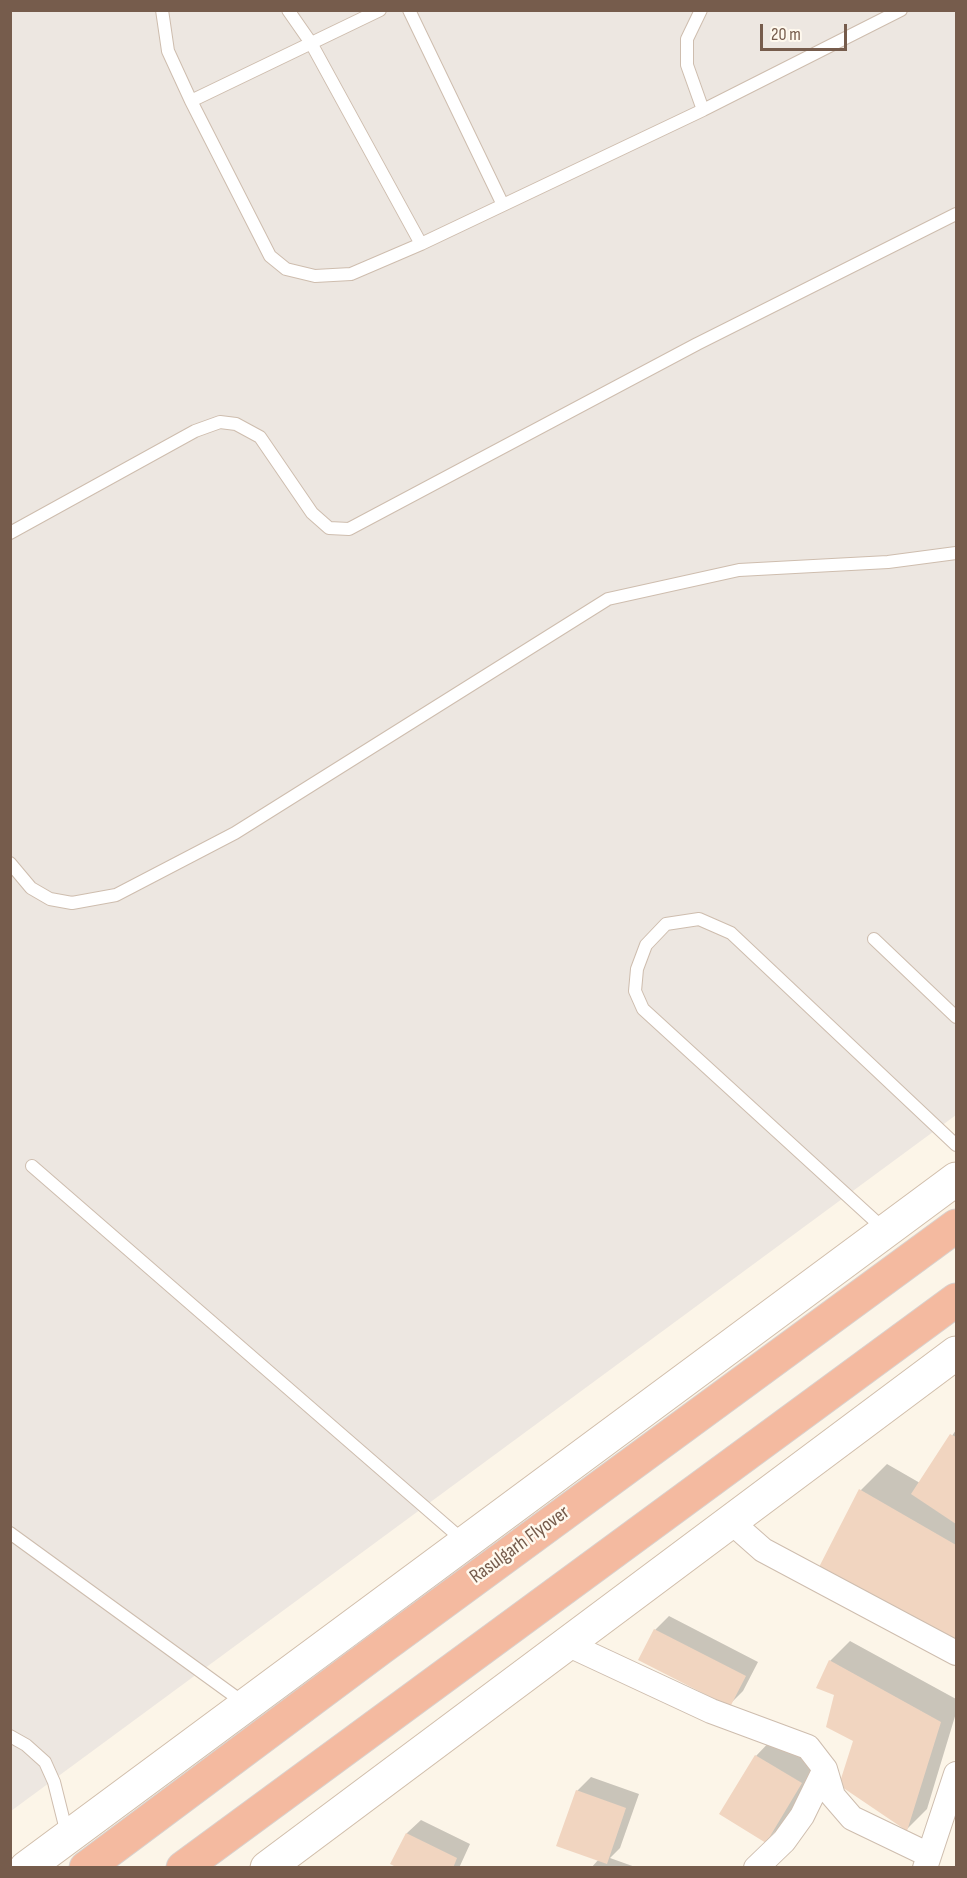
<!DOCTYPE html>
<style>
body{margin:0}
#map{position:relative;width:967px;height:1878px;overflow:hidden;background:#fcf5e8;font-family:"Sofia Sans Condensed",sans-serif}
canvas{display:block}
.frame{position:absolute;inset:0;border:12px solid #765c4c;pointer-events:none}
.scale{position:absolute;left:760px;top:24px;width:87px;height:27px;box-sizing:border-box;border:3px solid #765c4c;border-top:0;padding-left:8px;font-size:18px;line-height:21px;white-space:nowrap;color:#765c4c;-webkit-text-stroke:4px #fff9ee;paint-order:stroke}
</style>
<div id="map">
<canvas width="967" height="1878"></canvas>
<div class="frame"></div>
<div class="scale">20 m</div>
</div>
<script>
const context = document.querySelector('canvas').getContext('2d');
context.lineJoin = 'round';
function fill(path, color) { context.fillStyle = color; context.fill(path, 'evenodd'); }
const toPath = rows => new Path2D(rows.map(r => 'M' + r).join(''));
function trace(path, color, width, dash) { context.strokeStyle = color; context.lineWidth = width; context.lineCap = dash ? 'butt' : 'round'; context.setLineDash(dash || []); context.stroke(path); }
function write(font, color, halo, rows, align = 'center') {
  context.font = font + ' "Sofia Sans Condensed",sans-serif'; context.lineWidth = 5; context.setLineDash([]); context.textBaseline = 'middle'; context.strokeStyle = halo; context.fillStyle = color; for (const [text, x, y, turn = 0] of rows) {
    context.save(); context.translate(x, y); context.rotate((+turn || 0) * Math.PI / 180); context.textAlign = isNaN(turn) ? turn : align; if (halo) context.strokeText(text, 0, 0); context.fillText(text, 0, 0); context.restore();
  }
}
fill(toPath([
 [11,11,956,11,956,1115,11,1811]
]), '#ede7e1');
fill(toPath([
 [956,1430,956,1639,820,1568,861,1490,887,1464,920,1483],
 [669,1616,758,1662,743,1691,729,1705,655,1630],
 [850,1641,956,1699,956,1713,927,1809,907,1829,854,1740,836,1694,830,1661],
 [776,1735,821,1762,786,1820,766,1841,756,1756],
 [591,1777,639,1794,620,1848,610,1858,638,1868,591,1868,599,1859,577,1791],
 [421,1820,470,1844,459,1868,393,1868,407,1833]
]), '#0003');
fill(toPath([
 [950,1434,956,1437,956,1524,911,1494],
 [859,1489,956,1545,956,1640,818,1569],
 [654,1629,746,1676,730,1707,638,1660],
 [829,1660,941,1722,907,1831,839,1785,853,1741,826,1727,834,1695,816,1688],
 [755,1755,802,1783,766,1843,719,1814],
 [576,1790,626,1808,607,1864,556,1846],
 [406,1833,457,1858,453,1868,398,1868,390,1864]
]), '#f1d5c0');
const lane = toPath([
 [162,10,168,51,191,101,270,256,286,269,315,276,351,274,421,244,703,110,901,10],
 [288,10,311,43,421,244],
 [409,10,503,205],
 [701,10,687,39,687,65,703,110],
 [191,101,380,10],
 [10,533,195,431,220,422,236,424,260,437,312,513,329,528,349,529,697,344,956,214],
 [10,863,31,888,50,899,72,903,116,895,235,833,608,599,739,570,888,562,956,553],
 [874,939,956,1017],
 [32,1166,465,1542],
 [885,1230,643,1009,635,991,637,969,646,945,666,924,699,919,731,933,956,1145],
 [10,1533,244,1703],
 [10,1736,26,1745,45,1762,54,1782,67,1834]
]);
const street = toPath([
 [729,1520,763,1550,956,1653],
 [565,1643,711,1711,808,1747,825,1769,833,1796,852,1818,929,1855],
 [756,1868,784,1841,802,1816,825,1769],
 [925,1868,956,1774]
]);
const secondary = toPath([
 [26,1868,956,1179],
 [267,1868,956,1353]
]);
const highway = toPath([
 [86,1868,378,1650,956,1226],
 [183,1868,956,1300]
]);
trace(lane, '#cebdae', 14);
trace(street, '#cebdae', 26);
trace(secondary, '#d1beab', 35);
trace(highway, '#d9d1cd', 35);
trace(lane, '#fff', 12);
trace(street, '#fff', 24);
trace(secondary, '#fff', 33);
trace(highway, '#f4baa0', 33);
write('20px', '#765c4c', '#fff9ee', [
 ["Rasulgarh Flyover",520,1545,-36]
]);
</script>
